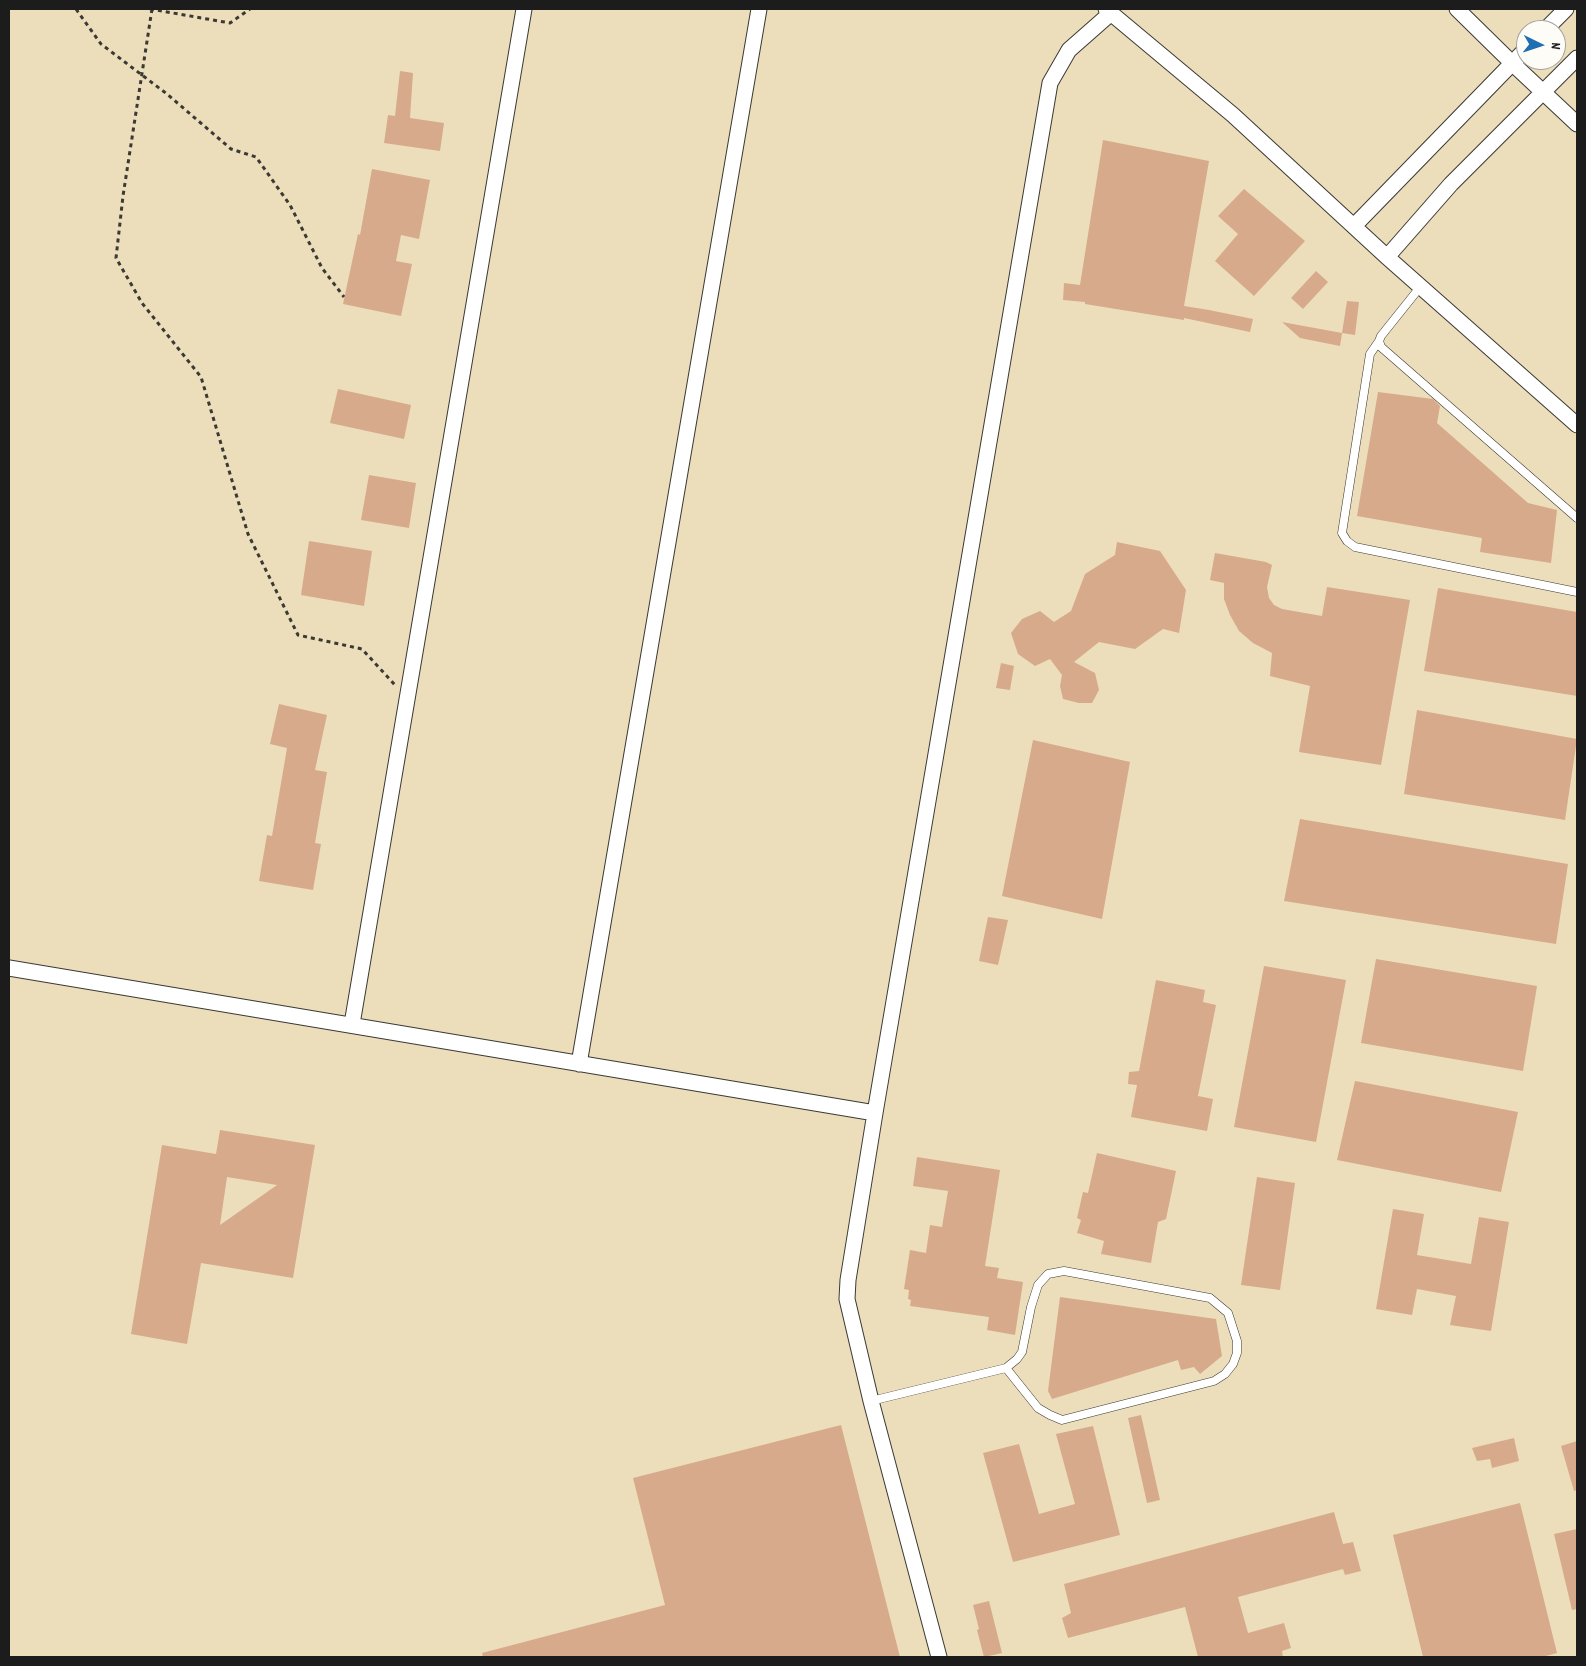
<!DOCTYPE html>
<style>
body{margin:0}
#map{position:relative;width:1586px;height:1666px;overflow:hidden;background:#ecdebb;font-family:Dekko,sans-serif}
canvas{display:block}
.frame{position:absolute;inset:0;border:10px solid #1c1c1c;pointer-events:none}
.north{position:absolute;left:1516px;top:20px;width:50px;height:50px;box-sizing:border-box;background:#fdfcf7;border:1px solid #a3a29f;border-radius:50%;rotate:94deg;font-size:14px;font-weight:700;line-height:20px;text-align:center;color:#1c1c1c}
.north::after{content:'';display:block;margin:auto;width:18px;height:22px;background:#1f6fb2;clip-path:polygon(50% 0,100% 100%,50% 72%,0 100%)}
</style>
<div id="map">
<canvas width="1586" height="1666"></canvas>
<div class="frame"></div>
<div class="north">N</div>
</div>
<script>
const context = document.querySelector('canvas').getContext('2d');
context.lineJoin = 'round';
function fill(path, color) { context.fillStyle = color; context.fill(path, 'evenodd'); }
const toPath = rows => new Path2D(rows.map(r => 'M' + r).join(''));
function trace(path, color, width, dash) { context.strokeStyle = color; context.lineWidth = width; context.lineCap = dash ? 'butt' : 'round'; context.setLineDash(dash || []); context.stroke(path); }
fill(toPath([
 [400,71,413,73,410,118,444,123,440,151,384,143,388,115,395,116],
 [1103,140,1209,161,1184,306,1209,310,1253,319,1250,332,1184,318,1184,320,1085,304,1085,302,1063,300,1064,283,1080,285],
 [372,169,430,180,419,239,401,235,396,261,412,264,401,316,343,304,358,234,360,235],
 [1244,189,1305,241,1254,296,1215,261,1238,234,1218,216],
 [1316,271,1328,282,1303,309,1291,298],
 [1347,301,1359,302,1355,335,1342,333],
 [1282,322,1342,333,1340,346,1300,338],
 [338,389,411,405,404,439,330,423],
 [1378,392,1433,399,1440,406,1437,423,1528,503,1557,510,1551,563,1480,552,1482,538,1357,516],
 [369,475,416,483,409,528,361,520],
 [309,541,372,551,364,606,301,595],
 [1117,542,1160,551,1186,590,1179,633,1163,629,1135,649,1099,642,1074,662,1095,673,1099,690,1092,703,1079,703,1063,699,1060,686,1062,675,1050,659,1035,666,1018,654,1011,633,1022,619,1040,611,1054,622,1071,611,1085,574,1115,555],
 [1215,553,1266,562,1272,565,1267,587,1269,598,1274,605,1282,609,1322,616,1327,587,1410,600,1381,765,1299,752,1310,686,1270,676,1272,653,1253,643,1239,631,1230,615,1224,599,1224,583,1210,580],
 [1438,588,1577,612,1577,696,1424,671],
 [1001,663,1014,666,1010,690,996,688],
 [279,704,327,715,315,770,327,772,315,843,321,844,313,890,259,881,267,835,272,836,287,748,270,744],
 [1417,710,1577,739,1565,820,1404,794],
 [1033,740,1130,762,1102,919,1002,896],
 [1300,819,1568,864,1556,944,1284,901],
 [988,917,1008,920,998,965,979,961],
 [1376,959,1537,986,1523,1071,1361,1043],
 [1264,966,1346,980,1316,1142,1234,1127],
 [1156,980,1205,990,1203,1002,1216,1005,1198,1096,1213,1099,1207,1131,1131,1117,1137,1085,1128,1084,1129,1072,1139,1071],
 [1355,1081,1518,1112,1501,1192,1337,1160],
 [220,1130,315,1145,293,1278,201,1263,187,1344,131,1334,162,1145,216,1154],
 [227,1177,277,1185,220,1225],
 [1097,1153,1176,1171,1166,1219,1158,1222,1151,1263,1101,1254,1104,1241,1077,1233,1081,1220,1077,1218,1083,1192,1088,1193],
 [917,1157,1000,1170,985,1266,999,1268,997,1278,1023,1282,1015,1335,987,1330,989,1317,910,1306,911,1300,908,1299,909,1290,904,1289,910,1250,926,1253,930,1225,942,1227,948,1191,913,1186],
 [1257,1177,1295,1183,1280,1290,1241,1285],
 [1393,1209,1424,1214,1417,1255,1471,1264,1479,1217,1509,1222,1491,1331,1450,1325,1456,1296,1417,1289,1412,1315,1376,1309],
 [1060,1297,1216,1319,1222,1356,1200,1374,1194,1367,1181,1370,1178,1360,1052,1399,1048,1391],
 [1141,1415,1160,1500,1147,1503,1128,1418],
 [841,1425,900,1657,483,1657,482,1653,665,1605,633,1478],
 [1093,1426,1120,1535,1013,1562,983,1453,1019,1444,1039,1514,1075,1504,1056,1434],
 [1514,1438,1519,1461,1492,1468,1490,1459,1477,1461,1472,1448],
 [1577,1441,1577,1490,1574,1491,1561,1446],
 [1520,1503,1557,1653,1542,1657,1423,1657,1393,1535],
 [1334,1512,1343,1544,1353,1542,1361,1571,1345,1575,1343,1569,1238,1597,1248,1633,1284,1623,1291,1648,1282,1651,1283,1657,1198,1657,1185,1607,1068,1638,1062,1618,1071,1613,1064,1584],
 [1577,1529,1577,1609,1572,1610,1554,1534],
 [989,1601,1002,1653,984,1657,977,1630,979,1629,973,1605]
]), '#d7aa8b');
const lane = toPath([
 [1421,286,1381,336,1379,341,1381,347,1577,518],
 [1379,341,1370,354,1342,533,1347,541,1355,547,1577,592],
 [871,1401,1006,1368,1017,1359,1022,1352,1031,1307,1038,1285,1048,1274,1064,1271,1210,1298,1228,1313,1237,1341,1237,1353,1233,1364,1225,1374,1214,1381,1062,1420,1050,1415,1038,1408,1006,1368]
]);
const street = toPath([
 [1106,9,1233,115,1387,257,1577,425],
 [1457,9,1512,63,1577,124],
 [1545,30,1566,9],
 [1354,226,1526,49],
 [1387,257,1451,184,1577,58],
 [9,968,875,1113],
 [352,1024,524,9],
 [579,1064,759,9],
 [939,1657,871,1401,847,1299,848,1280,875,1113,1050,83,1069,50,1111,13]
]);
trace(lane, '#3b3934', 9);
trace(street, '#3b3934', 17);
trace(toPath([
 [76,9,101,44,167,94,231,149,256,157,290,205,322,268,344,297],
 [150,9,230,23,250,9],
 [152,9,123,196,116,258,142,303,201,377,248,534,298,635,362,649,395,685]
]), '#3b3934', 3, [4, 4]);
trace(lane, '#fff', 8);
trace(street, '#fff', 15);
</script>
